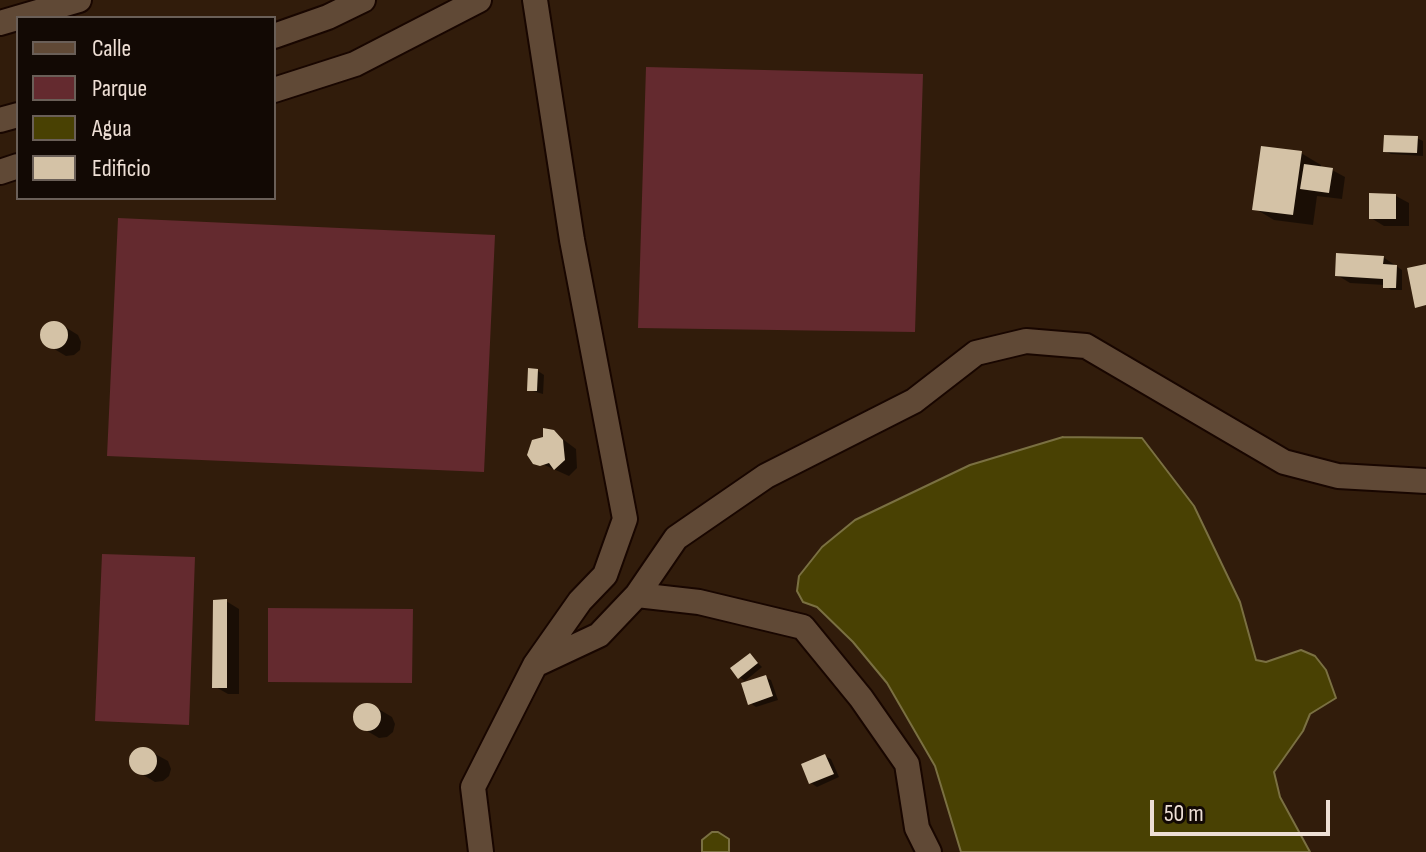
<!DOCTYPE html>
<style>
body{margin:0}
#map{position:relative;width:1426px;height:852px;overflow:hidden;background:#311c0b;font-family:"Sofia Sans Condensed",sans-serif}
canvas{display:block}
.legend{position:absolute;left:16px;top:16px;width:260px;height:184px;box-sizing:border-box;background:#120904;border:2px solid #6a5f58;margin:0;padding:10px 14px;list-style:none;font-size:24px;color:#eedfd5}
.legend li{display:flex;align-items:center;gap:16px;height:40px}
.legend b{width:40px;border:2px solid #6a5f58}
.scale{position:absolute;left:1150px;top:800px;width:180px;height:36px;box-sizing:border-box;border:4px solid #eedfd5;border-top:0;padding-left:10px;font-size:24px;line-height:28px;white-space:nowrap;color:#eedfd5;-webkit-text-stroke:6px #120904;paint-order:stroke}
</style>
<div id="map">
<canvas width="1426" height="852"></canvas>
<ul class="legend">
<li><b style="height:10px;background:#604936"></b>Calle</li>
<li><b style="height:22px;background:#642a2f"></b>Parque</li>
<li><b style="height:22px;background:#494103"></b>Agua</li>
<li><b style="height:22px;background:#d4c2a6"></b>Edificio</li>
</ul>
<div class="scale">50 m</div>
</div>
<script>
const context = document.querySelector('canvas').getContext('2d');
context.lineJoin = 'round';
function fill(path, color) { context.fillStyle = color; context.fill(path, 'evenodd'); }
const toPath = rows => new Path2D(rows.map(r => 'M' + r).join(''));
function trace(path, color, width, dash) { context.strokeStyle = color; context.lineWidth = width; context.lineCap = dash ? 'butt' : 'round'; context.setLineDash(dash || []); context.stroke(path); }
fill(toPath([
 [646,67,923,74,915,332,638,328],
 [118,218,495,235,484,472,107,456],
 [102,554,195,557,189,725,95,721],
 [268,608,413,609,412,683,268,682]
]), '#642a2f');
const water = toPath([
 [1063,437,1142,438,1194,506,1240,602,1256,660,1266,662,1301,650,1315,656,1326,670,1336,698,1310,714,1303,731,1274,772,1280,797,1310,852,961,852,935,766,887,683,853,642,817,607,803,602,797,591,799,576,822,547,855,520,970,465,1063,437],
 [712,832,718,832,729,839,729,852,702,852,702,840,712,832]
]);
fill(water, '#494103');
trace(water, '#7a7042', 2);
fill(toPath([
 [1417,138,1423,141,1423,156,1391,154,1385,151],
 [1301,153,1321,165,1321,168,1332,170,1345,177,1342,199,1317,196,1313,225,1274,220,1254,208],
 [1396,196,1409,203,1409,226,1384,226,1371,218],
 [1383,257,1402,270,1402,290,1391,290,1385,285,1350,283,1337,275],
 [57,322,78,335,81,342,80,350,74,355,66,356,44,343,41,336,43,328,49,323],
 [538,371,544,375,543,394,529,390],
 [553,432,576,449,577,468,569,476,531,459,545,439],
 [226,601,239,609,239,694,228,694,214,686],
 [750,655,762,667,745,681,739,677],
 [765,677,771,680,778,700,756,707,750,703],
 [370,704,392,717,395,724,393,732,387,737,379,738,357,725,354,717,356,710,362,705],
 [138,749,146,749,168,761,171,769,169,776,163,781,155,782,133,769,130,762,132,754],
 [825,756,831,759,839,777,817,787,811,783]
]), '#0007');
fill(toPath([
 [1384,135,1418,136,1417,153,1383,152],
 [1261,146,1302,151,1293,215,1252,210],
 [1304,164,1333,168,1329,193,1300,189],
 [1369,193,1396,194,1396,219,1369,219],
 [1336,253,1384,256,1383,264,1397,265,1396,288,1383,288,1383,279,1335,276],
 [1426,264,1426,305,1415,308,1407,268],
 '40 335a14 14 0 1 1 28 0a14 14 0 1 1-28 0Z',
 [528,368,538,369,537,391,527,391],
 [543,428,554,430,563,440,565,460,554,470,549,463,540,466,533,464,527,455,532,440,543,437],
 [227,599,227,688,212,688,213,600],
 [750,653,758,663,738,679,730,668],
 [766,675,773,696,748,705,741,683],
 '353 717a14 14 0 1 1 28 0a14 14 0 1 1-28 0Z',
 '129 761a14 14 0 1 1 28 0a14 14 0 1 1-28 0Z',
 [825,754,834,774,809,784,801,764]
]), '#d4c2a6');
const minor = toPath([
 [0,23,79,0],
 [274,36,328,17,363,0],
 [274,90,355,64,479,0],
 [0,120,18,115],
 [0,172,18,166],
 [637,595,699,602,803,627,861,698,907,764,917,828,929,852],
 [535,665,599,635,637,595,676,538,766,476,914,401,976,353,1026,341,1086,346,1284,462,1338,476,1426,481],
 [481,852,473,787,535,665,580,601,605,575,625,519,572,240,535,0]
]);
trace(minor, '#180600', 28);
trace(minor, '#604936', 24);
</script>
